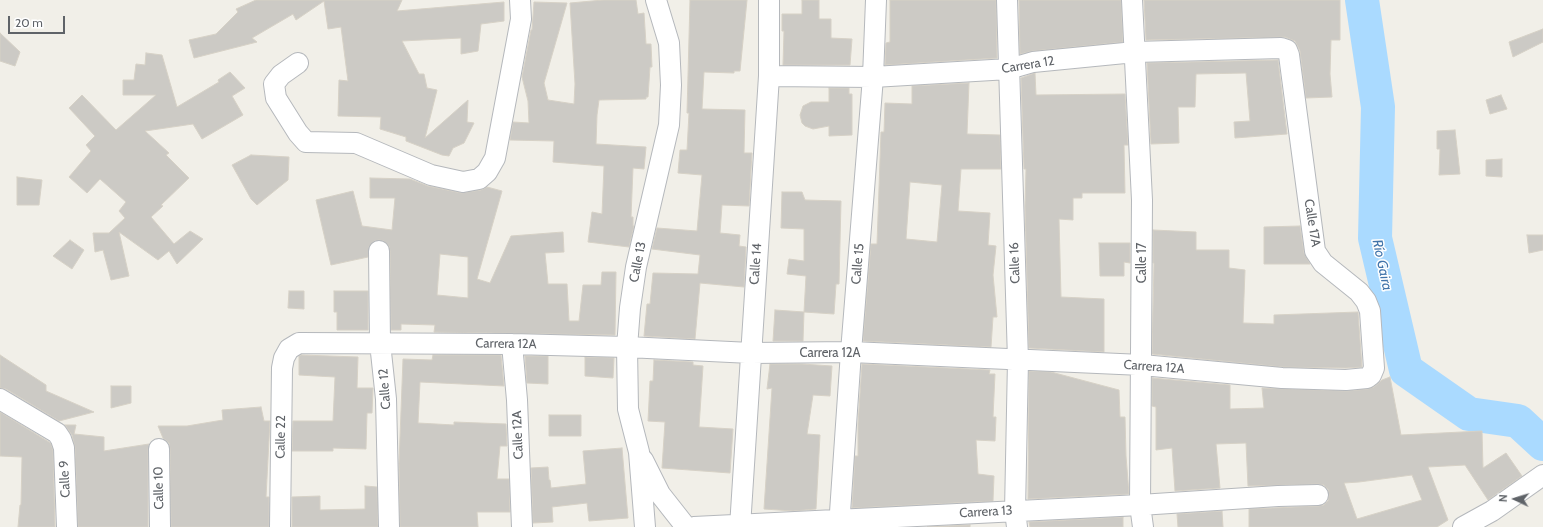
<!DOCTYPE html>
<meta charset="utf-8">
<style>
body{margin:0}
#map{position:relative;width:1543px;height:527px;overflow:hidden;background:#f1efe8;font-family:Cabin,sans-serif}
canvas{display:block}
.north{position:absolute;left:1495px;top:479px;width:40px;height:40px;-webkit-text-stroke:3px #fff;paint-order:stroke;rotate:274deg;font-size:11px;font-weight:700;line-height:16px;text-align:center;color:#5f6368}
.north::after{content:'';display:block;margin:auto;width:14px;height:18px;background:#5f6368;clip-path:polygon(50% 0,100% 100%,50% 72%,0 100%)}
.scale{position:absolute;left:8px;top:16px;width:57px;height:18px;box-sizing:border-box;border:2px solid #5f6368;border-top:0;padding-left:5px;font-size:12px;line-height:14px;white-space:nowrap;color:#5f6368;-webkit-text-stroke:3px #fff;paint-order:stroke}
</style>
<div id="map">
<canvas width="1543" height="527"></canvas>
<div class="north">N</div>
<div class="scale">20 m</div>
</div>
<script>
const context = document.querySelector('canvas').getContext('2d');
context.lineJoin = 'round';
const toPath = rows => new Path2D(rows.map(r => 'M' + r).join(''));
function trace(path, color, width, dash) { context.strokeStyle = color; context.lineWidth = width; context.lineCap = dash ? 'butt' : 'round'; context.setLineDash(dash || []); context.stroke(path); }
function fill(path, color) { context.fillStyle = color; context.fill(path, 'evenodd'); }
function write(font, color, halo, rows, align = 'center') {
  context.font = font + ' Cabin,sans-serif'; context.lineWidth = 3; context.setLineDash([]); context.textBaseline = 'middle'; context.strokeStyle = halo; context.fillStyle = color; for (const [text, x, y, turn = 0] of rows) {
    context.save(); context.translate(x, y); context.rotate((+turn || 0) * Math.PI / 180); context.textAlign = isNaN(turn) ? turn : align; if (halo) context.strokeText(text, 0, 0); context.fillText(text, 0, 0); context.restore();
  }
}
trace(toPath([
 [1362,0,1378,107,1375,238,1406,370,1469,414,1518,421,1543,444]
]), '#aadaff', 34);
const building = toPath([
 [256,0,402,0,397,11,504,2,504,21,481,24,478,51,461,54,461,38,402,41,419,74,424,74,427,88,437,90,425,138,468,100,467,122,474,123,464,143,453,148,449,156,442,155,406,141,406,137,380,129,381,117,338,116,339,80,348,81,341,27,328,29,324,1,296,20,293,14,252,38,257,42,194,58,189,40,216,34,238,12,236,9,256,0],
 [603,0,636,0,638,14,644,13,646,44,651,44,652,67,650,67,648,97,646,97,646,99,599,100,597,115,596,144,646,147,644,169,633,168,631,217,633,217,633,226,634,226,629,247,588,242,592,212,602,214,604,166,553,162,554,141,510,140,513,122,529,123,528,101,522,77,531,30,532,30,534,2,567,3,544,83,548,100,574,104,575,84,570,3,603,0],
 [690,0,747,0,740,71,734,71,734,73,704,72,702,109,745,110,744,153,752,153,749,206,722,205,720,233,740,235,739,246,746,247,744,287,700,283,695,339,644,336,647,304,650,304,653,273,698,274,700,255,652,249,657,228,697,231,702,175,678,173,680,150,687,150,689,113,687,113,690,0],
 [802,0,819,0,819,19,831,19,831,38,852,39,850,65,783,65,784,31,782,31,782,14,802,14,802,0],
 [890,0,996,0,997,58,885,65,886,43,890,42,890,0],
 [1019,0,1121,0,1123,42,1032,51,1020,54,1019,0],
 [1144,0,1340,0,1340,40,1331,40,1330,74,1332,97,1306,98,1300,51,1295,41,1285,37,1146,40,1144,0],
 [1543,29,1543,42,1513,57,1509,42,1543,29],
 [0,33,20,52,15,66,0,61,0,33],
 [146,53,162,55,177,107,219,82,218,80,230,72,245,88,232,96,243,115,202,139,193,124,145,131,169,153,166,155,189,178,161,205,163,206,151,217,174,244,190,231,203,239,177,264,169,251,158,260,119,232,129,276,111,280,103,250,95,252,93,233,109,233,125,218,119,211,126,202,100,179,87,193,69,177,91,151,86,145,95,136,69,108,82,95,116,130,156,95,123,95,123,80,134,80,136,64,145,65,146,53],
 [1278,60,1287,134,1235,138,1234,122,1250,121,1246,73,1196,74,1195,107,1178,107,1179,143,1151,144,1147,63,1278,60],
 [1035,73,1036,95,1125,94,1128,145,1124,145,1125,193,1082,193,1082,198,1073,198,1073,220,1059,219,1061,297,1104,299,1104,352,1029,348,1025,206,1026,169,1024,169,1021,78,1035,73],
 [969,83,967,134,1000,135,1001,169,961,169,958,211,990,213,988,245,996,246,993,275,997,317,993,317,991,347,863,341,871,244,877,244,881,132,884,132,885,103,912,104,912,86,969,83],
 [910,182,942,185,937,242,906,239,910,182],
 [829,88,849,88,849,94,852,94,852,135,829,136,829,126,813,129,805,126,802,123,800,115,803,106,811,102,829,102,829,88],
 [1501,95,1507,109,1490,114,1486,100,1501,95],
 [1455,130,1460,174,1439,175,1440,149,1437,149,1437,131,1455,130],
 [251,155,289,157,288,180,257,205,251,199,232,165,251,155],
 [1502,159,1502,177,1486,176,1486,160,1502,159],
 [17,177,42,180,39,205,17,205,17,177],
 [370,178,410,179,428,186,461,193,481,190,487,187,502,191,477,279,490,283,511,236,563,232,564,252,545,253,548,284,567,284,569,321,579,321,583,285,601,285,602,272,616,272,615,335,434,332,435,325,401,324,401,330,391,330,390,251,389,246,384,241,379,240,374,241,369,246,368,257,331,265,316,200,353,191,362,226,392,230,395,198,370,198,370,178],
 [440,254,468,257,468,298,437,295,440,254],
 [782,192,802,192,805,200,841,201,839,284,836,284,834,314,804,312,806,276,787,274,789,259,804,261,804,229,781,228,782,192],
 [1300,226,1304,253,1310,264,1264,264,1264,227,1300,226],
 [1153,230,1196,232,1196,250,1229,250,1229,268,1245,270,1243,323,1274,324,1274,315,1358,312,1362,367,1346,368,1283,367,1152,354,1154,263,1153,263,1153,230],
 [1527,235,1543,235,1543,250,1529,253,1527,235],
 [70,240,84,250,72,269,53,256,70,240],
 [1099,243,1130,243,1130,263,1124,262,1124,276,1100,276,1099,243],
 [289,291,304,291,304,309,288,308,289,291],
 [334,291,368,291,368,330,337,330,337,312,334,312,334,291],
 [775,310,804,312,803,341,773,341,775,310],
 [0,355,46,385,46,391,94,412,59,421,6,389,0,388,0,355],
 [301,355,358,357,357,388,373,388,372,413,367,413,366,449,333,448,333,451,292,451,293,421,333,421,335,377,299,375,299,356,301,355],
 [433,355,501,355,504,386,420,382,418,423,454,425,454,422,506,424,507,446,500,446,497,479,509,479,510,512,477,512,478,527,400,527,399,463,403,359,432,360,433,355],
 [525,356,548,356,548,384,527,383,525,356],
 [585,357,614,358,613,378,585,376,585,357],
 [654,360,693,362,693,365,703,366,699,427,733,429,730,473,662,468,665,422,648,421,650,381,653,381,654,360],
 [770,364,802,364,832,366,830,396,813,395,807,434,820,435,816,509,793,511,764,509,772,388,767,389,770,364],
 [862,364,990,370,989,374,995,374,993,417,996,417,995,441,976,440,978,474,994,476,993,501,852,508,855,456,858,456,858,424,862,364],
 [1029,371,1051,372,1119,390,1120,417,1125,417,1126,456,1129,494,1028,499,1029,371],
 [1390,377,1401,435,1482,431,1483,468,1506,453,1522,476,1488,500,1465,465,1428,467,1448,520,1437,527,1249,527,1249,509,1319,506,1324,505,1328,501,1329,495,1328,489,1324,485,1318,484,1248,486,1246,443,1216,444,1220,488,1175,491,1172,448,1156,450,1156,407,1152,406,1152,378,1230,385,1230,409,1264,408,1262,388,1347,391,1368,389,1374,387,1382,380,1390,377],
 [1412,475,1422,500,1357,519,1344,483,1359,482,1412,475],
 [111,386,131,386,131,403,111,408,111,386],
 [261,407,264,421,270,421,266,497,269,497,269,527,171,527,170,449,169,443,163,438,158,426,187,426,223,420,222,410,261,407],
 [0,412,49,442,51,444,53,450,55,527,18,527,20,505,21,505,22,457,0,456,0,412],
 [549,415,581,415,581,436,549,436,549,415],
 [65,425,76,425,74,434,104,437,104,451,149,444,148,449,148,527,78,527,75,447,72,435,65,425],
 [622,448,628,518,589,521,587,503,552,507,553,522,533,523,531,468,548,467,549,480,550,480,551,488,586,484,583,451,622,448],
 [365,486,377,487,378,527,292,527,292,497,320,496,320,510,365,509,365,486],
 [1222,511,1223,527,1178,527,1177,514,1222,511],
 [1123,517,1123,527,1030,527,1029,522,1123,517],
 [970,525,970,527,927,527,970,525]
]);
fill(building, '#cccac5');
trace(building, '#d6d1c6', 1);
const street = toPath([
 [1007,0,1018,360,1015,511,1017,527],
 [1132,0,1142,200,1140,505,1143,527],
 [298,63,281,75,274,84,276,98,298,133,306,142,356,143,431,175,463,182,479,179,487,172,495,158,521,19,520,0],
 [379,251,380,343,386,399,389,527],
 [512,344,517,400,522,527],
 [0,399,57,433,61,439,64,448,67,527],
 [159,449,160,527],
 [643,460,660,494,686,527],
 [280,527,282,368,284,358,289,349,299,343,512,344,627,347,751,353,851,352,1142,365,1282,378,1346,380,1367,378,1371,375,1374,368,1370,311,1366,301,1359,292,1323,263,1315,251,1289,55,1287,50,1281,48,1135,52,1033,62,1009,69,873,77,769,76],
 [645,527,639,452,628,409,627,347,630,308,636,267,669,125,671,85,669,43,656,0],
 [694,527,1140,505,1278,496,1318,495],
 [740,527,769,76,769,0],
 [839,527,851,352,873,77,876,0],
 [1463,527,1492,511,1543,475]
]);
trace(street, '#b5b8bc', 22);
trace(street, '#fff', 20);
write('13px', '#5f6368', '#fff', [
 ["Carrera 12",1028,65,-9],
 ["Calle 17A",1312,223,81],
 ["Calle 13",638,262,-79],
 ["Calle 16",1015,263,-92],
 ["Calle 17",1142,263,-90],
 ["Calle 14",756,264,-86],
 ["Calle 15",858,264,-85],
 ["Carrera 12A",506,344,1],
 ["Carrera 12A",830,353],
 ["Carrera 12A",1154,367,4],
 ["Calle 12",385,389,-94],
 ["Calle 12A",518,435,-92],
 ["Calle 22",281,437,-89],
 ["Calle 9",65,479,-93],
 ["Calle 10",159,488,-91],
 ["Carrera 13",986,512,-3]
]);
write('italic 14px', '#4174aa', '#fff', [
 ["Río Gaira",1382,265,78]
]);
</script>
